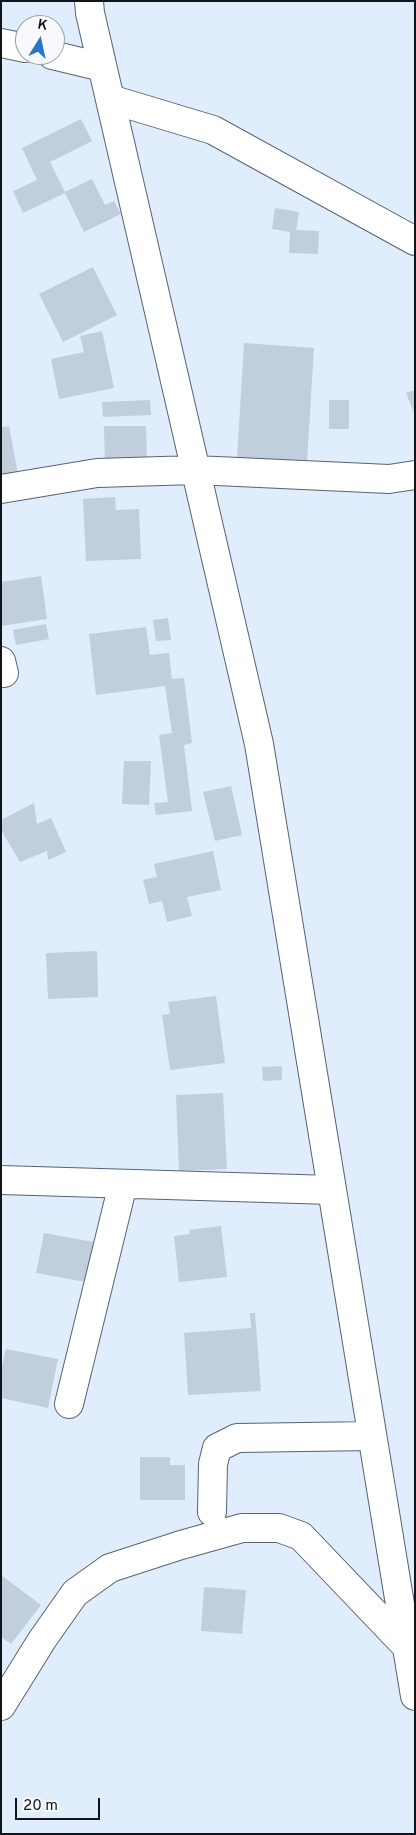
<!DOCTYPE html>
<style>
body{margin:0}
#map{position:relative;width:416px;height:1835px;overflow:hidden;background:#e0edfc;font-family:Overpass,sans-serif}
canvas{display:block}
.frame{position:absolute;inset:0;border:2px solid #11151a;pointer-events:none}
.north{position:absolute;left:15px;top:15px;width:50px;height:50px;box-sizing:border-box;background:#f7f9fc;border:1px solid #9b9ea2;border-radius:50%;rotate:10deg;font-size:14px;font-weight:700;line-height:20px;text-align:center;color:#11151a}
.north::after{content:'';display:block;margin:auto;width:18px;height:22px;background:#2676c5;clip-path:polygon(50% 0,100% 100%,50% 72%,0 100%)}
.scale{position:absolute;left:15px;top:1798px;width:85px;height:22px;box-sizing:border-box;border:2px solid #11151a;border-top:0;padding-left:6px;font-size:15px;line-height:18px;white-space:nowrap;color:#11151a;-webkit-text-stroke:4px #f7f9fc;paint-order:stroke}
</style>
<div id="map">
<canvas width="416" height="1835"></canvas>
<div class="frame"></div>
<div class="north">K</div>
<div class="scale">20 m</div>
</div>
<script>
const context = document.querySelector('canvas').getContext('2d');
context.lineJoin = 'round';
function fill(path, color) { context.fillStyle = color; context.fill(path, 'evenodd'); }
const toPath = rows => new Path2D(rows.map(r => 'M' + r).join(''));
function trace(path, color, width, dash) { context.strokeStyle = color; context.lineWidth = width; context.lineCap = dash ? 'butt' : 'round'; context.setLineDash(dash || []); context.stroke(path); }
fill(toPath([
 [81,119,92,141,50,162,65,192,92,179,105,205,114,201,121,214,84,232,65,193,23,213,13,191,37,180,22,148],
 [275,208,299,212,296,230,319,231,318,254,289,253,290,232,272,229],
 [93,267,117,315,63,342,39,294],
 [102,331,114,388,59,399,51,359,84,352,80,336],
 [244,343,314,348,307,462,237,458],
 [415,390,415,415,406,393],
 [150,400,151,415,103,417,102,402],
 [329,400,349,400,349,429,329,429],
 [9,426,18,474,1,477,1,427],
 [104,426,146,426,147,466,105,467],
 [115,497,116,510,139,509,141,559,86,561,83,499],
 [41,576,47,619,1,626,1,582],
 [168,618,171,640,156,641,153,620],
 [46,624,49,639,16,645,13,630],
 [146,627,150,655,169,653,172,679,184,678,192,743,184,745,192,811,156,815,154,803,168,802,159,735,172,733,165,686,96,695,89,634],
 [124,761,151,761,149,805,122,804],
 [231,786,242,835,215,841,203,792],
 [34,803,37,824,51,818,66,852,48,860,47,851,20,862,1,830,1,820],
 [213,851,221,890,187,897,192,916,167,922,162,901,149,904,143,880,157,877,154,864],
 [97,951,98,997,48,999,46,953],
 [216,996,225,1063,170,1070,162,1015,170,1014,168,1002],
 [282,1066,282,1080,263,1081,262,1067],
 [223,1093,227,1169,179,1171,176,1095],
 [221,1226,227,1277,179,1282,174,1236,190,1234,189,1230],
 [44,1233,94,1242,86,1282,36,1273],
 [250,1313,255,1313,261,1391,188,1395,184,1333,251,1328],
 [6,1349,58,1359,48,1408,1,1398,1,1371],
 [140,1457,170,1457,170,1465,185,1465,185,1500,140,1500],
 [1,1575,41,1605,11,1644,1,1637],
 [204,1587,246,1590,242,1634,201,1631]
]), '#c1cedc');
const minor = toPath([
 [89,1,90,13,259,744,415,1696],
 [1,43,25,48],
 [52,55,102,67],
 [110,99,213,130,415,241],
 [1,489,97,473,195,470,389,479,415,475],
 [1,661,4,673],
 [1,1180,332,1190],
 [69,1404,123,1184],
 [212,1512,213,1464,217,1448,237,1438,372,1436],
 [1,1706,42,1640,75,1593,110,1568,181,1545,242,1528,279,1528,301,1536,406,1646]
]);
trace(minor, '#586370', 30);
trace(minor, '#fff', 28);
</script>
